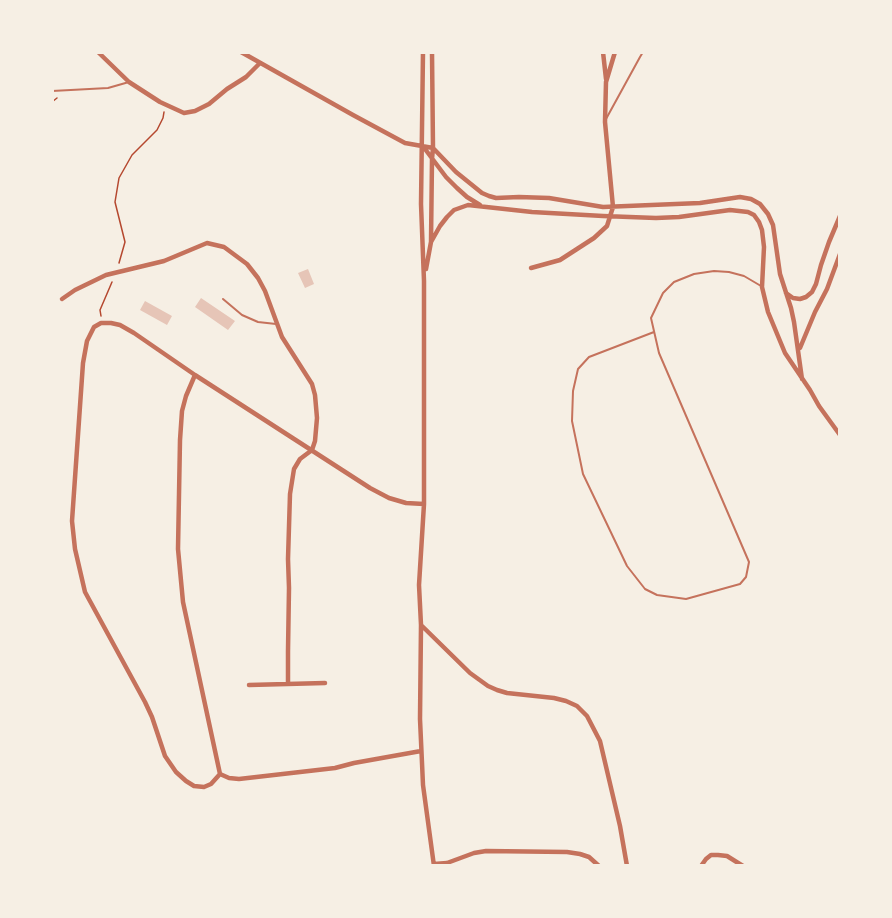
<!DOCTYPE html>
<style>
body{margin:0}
#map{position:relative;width:892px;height:918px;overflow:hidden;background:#f6efe4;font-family:Ubuntu,sans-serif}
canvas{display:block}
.frame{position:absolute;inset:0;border:54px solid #f6efe4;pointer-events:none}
</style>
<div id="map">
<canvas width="892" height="918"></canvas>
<div class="frame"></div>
</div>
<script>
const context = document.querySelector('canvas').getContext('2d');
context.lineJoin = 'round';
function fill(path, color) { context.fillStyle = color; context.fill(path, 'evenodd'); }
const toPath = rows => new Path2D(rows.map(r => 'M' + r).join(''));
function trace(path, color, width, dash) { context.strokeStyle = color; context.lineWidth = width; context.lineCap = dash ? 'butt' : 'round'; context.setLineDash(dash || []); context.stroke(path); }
fill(toPath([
 [308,269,314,284,305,288,298,273],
 [201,298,235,321,228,330,195,307],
 [145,301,172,316,167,325,140,310]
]), '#e6c5b7');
trace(toPath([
 [52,102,57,98],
 [119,263,125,242,115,202,119,178,132,155,157,130,163,118,164,112],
 [101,316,100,310,112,282]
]), '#b5482f', 1.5);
trace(toPath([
 [52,91,108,88,129,82],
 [606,119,640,57,643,52],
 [223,299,242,315,258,322,276,324],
 [654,332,589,357,578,369,573,391,572,421,583,474,627,566,645,589,657,595,686,599,740,584,746,577,749,562,659,353,651,318,663,293,674,282,694,274,714,271,729,272,744,276,761,286]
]), '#c5725c', 2);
trace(toPath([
 [98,52,129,82,160,102,184,113,195,111,209,104,227,89,246,77,260,63],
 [241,52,353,115,405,143,433,148,456,172,482,193,489,196,496,198,519,197,549,198,603,207,700,203,740,197,751,199,760,204,768,214,773,225,780,274,791,308,794,322,802,379],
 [423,52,421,204,424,281,424,504,419,585,421,625,420,719,423,785,434,866],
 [603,52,606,79],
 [422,145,446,177,457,188,467,197,480,205],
 [431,242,440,226,447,217,454,210,468,205,532,212,603,216,656,218,679,217,730,210,748,212,754,215,759,222,762,230,764,247,762,287,768,312,785,353,810,390,819,406,840,435],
 [531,268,560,260,594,238,607,226,613,207,605,122,606,82,615,52],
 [426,269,431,242,432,159,433,148,432,52],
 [786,293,793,298,800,299,806,297,812,292,816,284,821,265,829,242,840,216],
 [62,299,75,290,106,275,164,261,207,243,224,247,247,264,258,278,265,291,282,337,312,384,315,395,317,418,315,441,312,450,300,459,294,469,290,494,288,559,289,588,288,651,288,684],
 [800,348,815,312,827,289,840,254],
 [195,375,186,396,182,411,180,440,178,549,183,602,220,774],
 [421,625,470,673,488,686,497,690,507,693,554,698,566,701,577,706,587,716,600,741,620,826,627,866],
 [249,685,325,683],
 [220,774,211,784,204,787,194,786,186,781,176,772,165,756,152,717,145,702,85,592,75,549,72,521,83,363,87,341,94,327,101,323,111,323,120,325,134,333,195,375,370,488,389,498,406,503,424,504],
 [220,774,229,778,239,779,335,768,354,763,421,751],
 [434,864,447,863,474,853,486,851,567,852,580,854,589,857,599,866],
 [701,866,706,859,711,855,718,855,727,856,743,866]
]), '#c5725c', 4.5);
</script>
